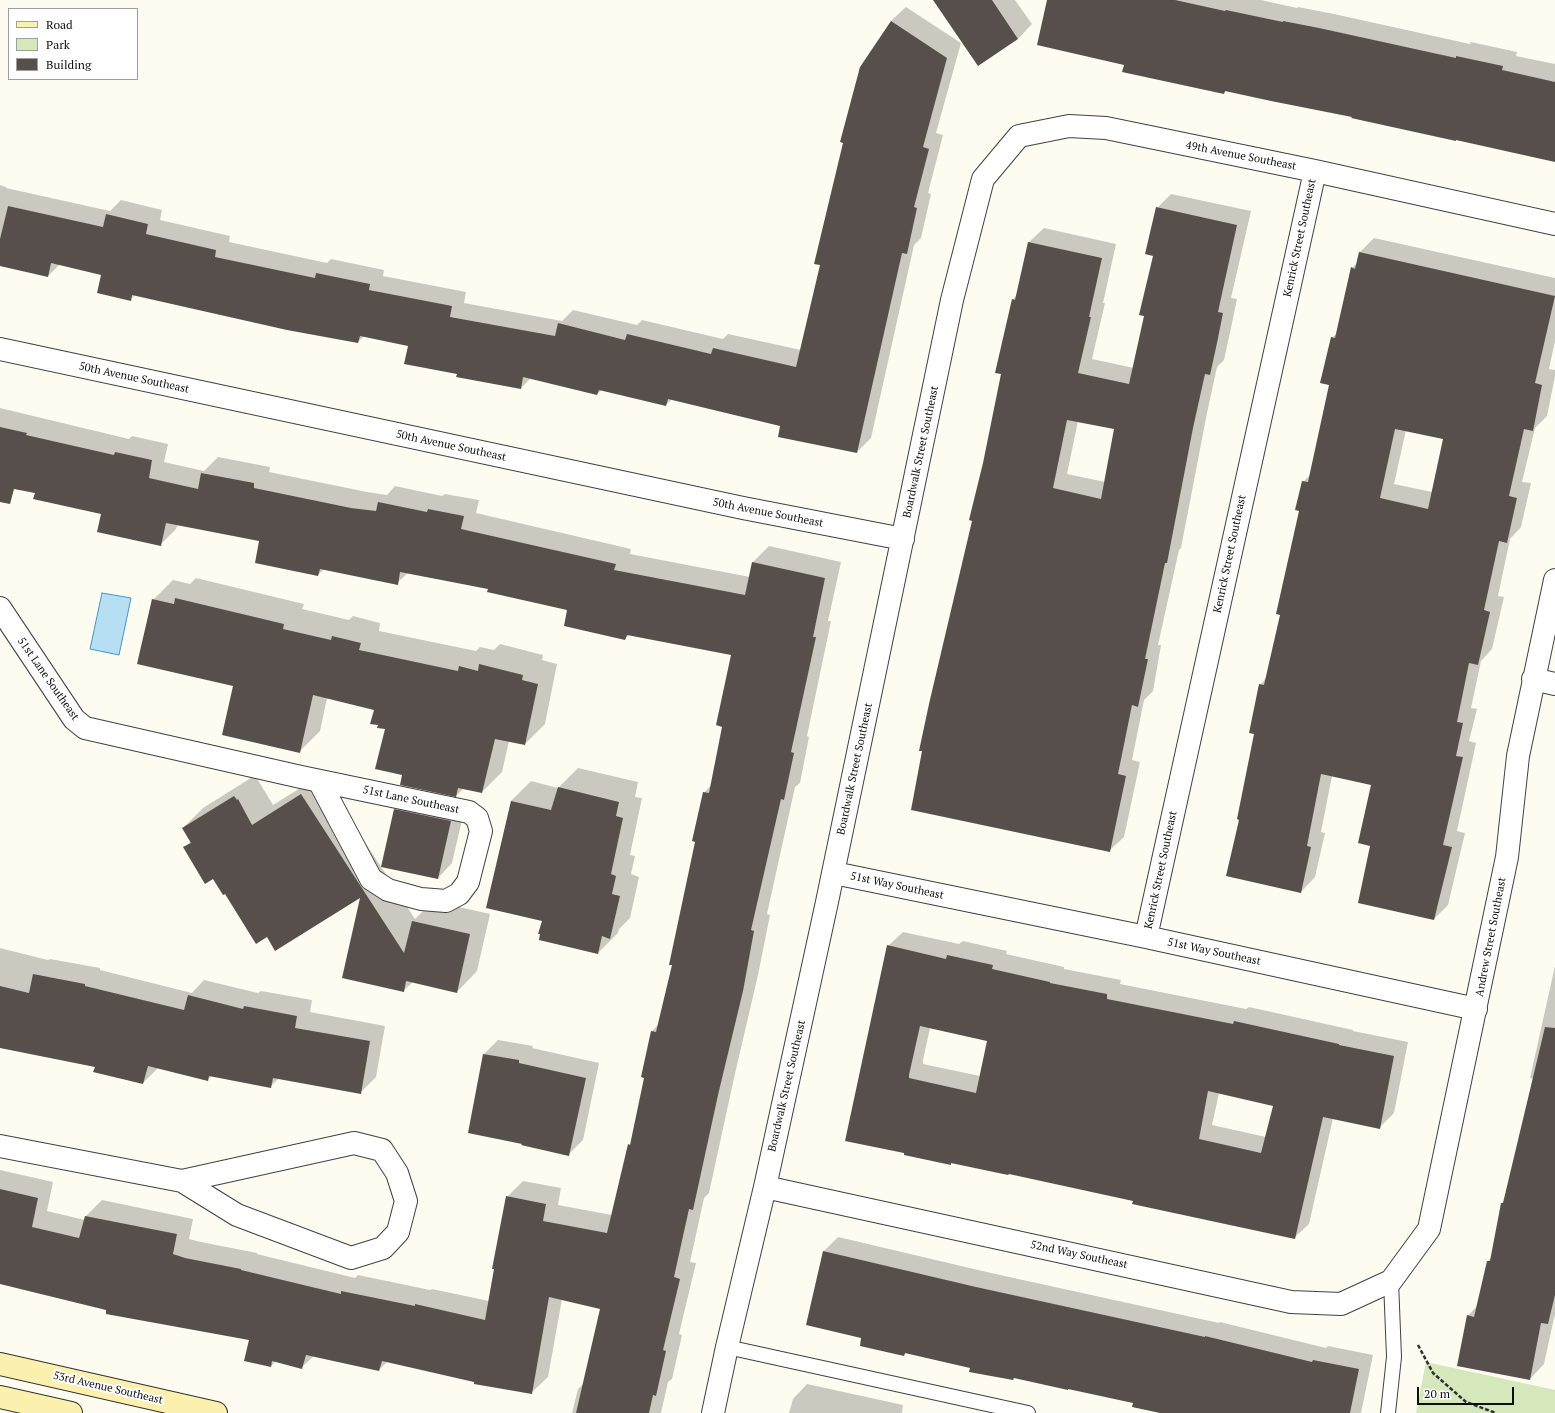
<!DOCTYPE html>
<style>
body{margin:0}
#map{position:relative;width:1555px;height:1413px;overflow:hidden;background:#fefbf0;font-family:"PT Serif",serif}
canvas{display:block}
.legend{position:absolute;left:8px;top:8px;width:130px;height:72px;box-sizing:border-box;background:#fff;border:1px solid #9f9f9f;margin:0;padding:5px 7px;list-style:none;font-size:12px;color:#0e0e0e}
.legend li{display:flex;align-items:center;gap:8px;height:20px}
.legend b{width:20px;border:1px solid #9f9f9f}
.scale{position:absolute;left:1417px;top:1387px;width:97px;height:18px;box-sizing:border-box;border:2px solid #0e0e0e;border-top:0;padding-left:5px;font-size:12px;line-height:14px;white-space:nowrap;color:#0e0e0e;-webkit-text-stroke:3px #fff;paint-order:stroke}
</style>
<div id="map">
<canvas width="1555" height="1413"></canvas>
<ul class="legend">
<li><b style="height:5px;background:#fcf0ae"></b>Road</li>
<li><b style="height:11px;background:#d4e8bb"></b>Park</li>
<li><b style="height:11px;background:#574f4b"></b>Building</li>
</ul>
<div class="scale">20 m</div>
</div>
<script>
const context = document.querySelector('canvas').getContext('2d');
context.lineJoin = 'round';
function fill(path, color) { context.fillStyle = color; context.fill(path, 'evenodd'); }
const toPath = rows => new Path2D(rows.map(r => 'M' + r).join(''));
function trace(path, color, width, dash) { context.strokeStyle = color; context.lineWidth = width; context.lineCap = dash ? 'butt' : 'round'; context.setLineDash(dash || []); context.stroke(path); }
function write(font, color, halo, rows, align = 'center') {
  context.font = font + ' "PT Serif",serif'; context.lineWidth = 4; context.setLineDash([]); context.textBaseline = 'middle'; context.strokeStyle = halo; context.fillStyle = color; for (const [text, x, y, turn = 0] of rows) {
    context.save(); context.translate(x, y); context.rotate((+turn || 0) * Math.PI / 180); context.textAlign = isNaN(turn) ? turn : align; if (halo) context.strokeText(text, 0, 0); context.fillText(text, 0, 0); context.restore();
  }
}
fill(toPath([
 [1426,1362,1555,1390,1555,1413,1416,1413]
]), '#d4e8bb');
const water = toPath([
 [102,593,131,598,119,655,90,649,102,593]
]);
fill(water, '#b6dff4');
trace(water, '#4097c9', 1);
fill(toPath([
 [936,0,1015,0,1032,24,1018,39],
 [1048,0,1261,0,1297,8,1298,7,1334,14,1470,44,1471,42,1517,52,1516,56,1555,64,1555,161,1353,116,1227,90,1224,93],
 [906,7,961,43,936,133,943,135,928,193,931,194,921,238,914,245,871,438,857,452,781,425,672,399,666,405,602,390,597,394,531,378,521,388,458,373,409,345,364,336,358,342,136,294,130,300,103,274,60,264,48,276,0,265,0,185,6,187,6,188,110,211,121,200,162,210,160,220,230,236,229,242,327,263,331,259,384,270,383,276,466,292,464,303,562,321,573,310,637,325,642,320,723,339,728,334,801,350,821,264,861,68,891,21],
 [1171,194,1251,211,1231,298,1237,299,1231,328,1224,360,1217,367,1207,413,1181,548,1179,550,1158,645,1161,645,1153,691,1144,700,1132,760,1140,762,1124,837,1109,851,973,520,1002,374,1012,300,1018,294,1029,242,1044,228,1116,244,1103,303,1105,303,1092,359,1134,368,1145,315,1154,255,1157,208],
 [1078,421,1116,428,1105,482,1067,474],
 [1374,238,1555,278,1555,341,1549,369,1555,370,1555,376,1547,416,1535,428,1522,482,1531,483,1521,527,1510,539,1498,596,1504,597,1492,649,1481,661,1471,708,1477,709,1469,741,1476,743,1457,831,1465,833,1448,905,1434,919,1371,845,1372,784,1332,776,1321,832,1325,833,1315,877,1301,892,1240,819,1255,733,1260,685,1267,677,1281,614,1301,510,1303,482,1312,473,1330,384,1332,338,1338,332,1352,268,1358,262,1360,252],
 [1406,430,1444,439,1432,492,1394,484],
 [0,408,129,439,132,436,168,444,164,462,204,471,218,457,270,467,269,472,367,492,387,495,395,486,442,496,445,494,479,500,476,513,631,549,630,554,750,577,753,562,769,546,841,562,828,621,831,621,807,736,809,737,800,783,795,787,767,914,770,915,758,975,734,1078,709,1193,704,1198,690,1262,696,1263,679,1334,682,1335,672,1379,668,1382,661,1413,572,1413,578,1389,584,1383,601,1308,562,1299,548,1377,531,1393,388,1361,379,1370,314,1356,302,1367,276,1361,271,1366,250,1340,108,1309,0,1283,0,1170,53,1182,47,1211,85,1220,86,1216,102,1200,193,1219,189,1239,201,1242,257,1253,257,1254,355,1278,358,1275,430,1290,432,1289,489,1301,507,1197,523,1181,561,1188,558,1205,612,1215,631,1143,645,1077,642,1077,652,1031,659,1024,673,965,696,841,704,793,712,784,724,726,732,654,630,634,625,639,569,610,489,589,409,572,397,583,324,569,318,575,260,540,178,524,176,529,160,545,102,513,36,493,0,484],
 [196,578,304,604,302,609,349,620,353,616,380,623,379,631,476,651,480,647,494,650,500,644,543,655,542,660,557,664,545,724,525,744,509,741,502,772,482,792,464,788,456,796,403,774,386,729,379,724,375,709,327,698,320,731,300,751,153,600,173,580,190,584],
 [578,768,638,782,635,797,642,798,630,855,635,856,631,874,639,877,630,918,619,929,618,933,598,953,543,920,487,907,511,801,531,781,558,788],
 [321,775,415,919,433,901,490,914,477,971,457,992,413,982,403,991,362,896,267,936,184,848,191,841,183,828,203,808,254,776,257,780,258,780,273,805],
 [410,795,465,807,452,863,438,878,395,810],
 [903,932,959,944,963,941,1007,951,1006,954,1064,967,1064,969,1121,980,1120,984,1246,1009,1249,1007,1353,1030,1353,1031,1408,1042,1394,1113,1380,1127,1333,1118,1309,1224,1294,1238,1134,1200,1009,1173,952,1162,950,1164,905,1154,888,946],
 [930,1028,988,1041,980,1076,923,1064,923,1060],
 [1219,1093,1274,1105,1266,1137,1212,1125],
 [0,948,48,960,50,959,100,968,100,970,192,993,204,980,258,993,261,991,312,1000,310,1012,385,1026,376,1077,360,1093,279,1078,271,1086,212,1076,207,1080,158,1068,143,1083,96,1066,0,1038],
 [1555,966,1555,1316,1554,1318,1544,1364,1530,1379,1468,1316,1477,1306,1488,1261,1491,1258,1502,1203,1505,1200,1534,1079,1530,1078],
 [498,1040,533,1046,532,1048,599,1063,583,1140,568,1155,523,1143,469,1132,484,1054],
 [838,1237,991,1273,1219,1323,1220,1322,1326,1348,1328,1346,1373,1355,1361,1413,1165,1413,1134,1402,906,1353,904,1355,863,1337,824,1251],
 [807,1384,903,1405,902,1413,789,1413,793,1399]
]), '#0003');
fill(toPath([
 [933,0,992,0,1018,39,978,66],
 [1047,0,1175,0,1225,11,1226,10,1283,22,1283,21,1319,28,1456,58,1456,56,1503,66,1502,70,1555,82,1555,162,1456,140,1456,141,1351,118,1352,117,1271,101,1225,91,1224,94,1122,72,1124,65,1037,45],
 [891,21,947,58,923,147,929,149,914,207,917,208,907,254,902,253,857,453,778,437,780,426,668,399,666,406,599,390,597,395,523,377,521,389,456,377,457,374,404,364,408,346,360,336,358,343,287,330,132,295,131,301,97,293,101,275,51,263,48,277,0,266,0,239,8,206,103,227,106,214,148,224,146,234,216,250,215,257,315,278,316,273,370,284,369,290,452,306,450,317,555,336,558,323,625,340,627,334,711,354,713,348,796,367,820,265,814,264,843,143,840,142,860,67],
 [1156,207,1237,225,1218,312,1223,313,1217,343,1210,375,1205,374,1193,428,1167,563,1165,563,1145,659,1148,659,1138,707,1132,705,1118,774,1126,776,1110,852,911,810,922,751,919,751,929,704,972,521,969,520,983,463,1001,374,995,373,1012,299,1015,300,1028,242,1102,258,1089,317,1091,317,1078,373,1129,384,1144,316,1139,315,1153,256,1145,254],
 [1067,420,1114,429,1101,499,1053,488],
 [1359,252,1555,296,1535,383,1542,385,1533,431,1524,429,1509,496,1517,498,1507,543,1499,541,1484,610,1490,612,1478,665,1469,663,1457,722,1463,723,1456,756,1463,757,1443,845,1452,847,1434,920,1358,903,1370,846,1358,843,1371,785,1321,774,1307,846,1311,847,1301,893,1226,876,1239,820,1237,819,1254,734,1249,733,1259,684,1264,685,1280,615,1276,614,1299,511,1295,510,1302,481,1308,482,1329,385,1320,383,1331,337,1335,338,1351,267,1355,269],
 [1395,429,1443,439,1428,509,1380,498],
 [0,427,27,433,26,435,114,455,115,452,152,460,149,478,198,489,201,473,254,483,254,488,351,508,376,511,378,502,427,512,428,509,464,516,461,529,616,564,614,570,745,595,752,562,825,578,813,637,816,637,791,752,794,753,784,800,781,799,751,930,754,931,743,991,718,1095,693,1210,689,1209,674,1277,680,1279,663,1350,666,1351,656,1396,653,1395,649,1413,576,1413,600,1309,549,1297,532,1394,474,1384,474,1382,382,1361,379,1371,306,1355,302,1369,272,1361,271,1367,244,1361,249,1340,106,1314,106,1310,0,1284,0,1189,38,1198,32,1227,79,1238,85,1216,177,1234,173,1254,185,1258,241,1269,241,1270,341,1294,341,1291,415,1306,415,1304,485,1320,494,1269,492,1269,506,1196,546,1204,543,1221,607,1233,628,1144,630,1145,644,1078,641,1077,651,1031,656,1032,672,965,669,965,695,842,692,841,703,792,709,793,722,727,716,725,731,655,627,635,625,640,564,626,567,610,487,592,488,589,400,572,398,585,320,569,318,576,255,563,259,541,166,523,161,546,97,532,101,514,33,499,35,493,14,489,10,504,0,502],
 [175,598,284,624,283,629,331,640,332,636,361,643,359,650,458,671,459,666,478,671,479,664,523,675,522,680,538,684,525,745,495,739,482,793,458,788,456,797,400,785,402,775,375,769,385,729,377,728,378,725,370,724,374,710,313,695,300,753,222,735,233,686,137,664,152,599,174,604],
 [558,787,619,802,616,816,623,818,611,874,616,876,612,894,620,896,610,939,602,936,598,954,539,940,540,934,538,934,542,921,486,908,511,801,551,810],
 [301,794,404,953,412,921,470,934,457,993,406,981,404,992,342,978,360,898,275,951,267,937,256,944,225,894,223,895,213,879,205,884,183,847,191,843,182,828,234,796,237,800,238,799,252,825],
 [394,809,451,821,438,879,381,867],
 [887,945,946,959,947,955,993,965,992,969,1050,982,1050,983,1107,994,1107,999,1233,1024,1234,1021,1339,1044,1339,1045,1394,1056,1380,1129,1323,1117,1295,1239,1132,1204,1133,1201,1009,1174,1008,1175,951,1163,951,1165,904,1155,904,1153,845,1141],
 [920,1026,987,1041,976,1093,909,1078,909,1075],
 [1208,1091,1273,1106,1261,1153,1199,1139],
 [33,974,85,984,85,986,184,1010,188,995,243,1009,244,1006,297,1016,295,1028,370,1041,361,1094,273,1078,271,1088,209,1076,208,1081,148,1066,143,1084,93,1072,95,1067,0,1048,0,986,29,993],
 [1545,1027,1555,1028,1555,1295,1548,1324,1541,1323,1530,1380,1457,1366,1467,1315,1474,1317,1487,1261,1490,1261,1501,1203,1503,1203],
 [483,1054,519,1060,519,1063,586,1078,569,1156,521,1145,522,1144,468,1133],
 [823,1251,976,1287,1205,1337,1205,1336,1312,1362,1313,1360,1359,1369,1350,1413,1160,1413,1132,1407,1133,1403,1068,1389,1068,1390,1014,1378,1013,1380,969,1372,970,1368,905,1353,904,1356,860,1346,861,1338,806,1325]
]), '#574f4b');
const lane = toPath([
 [727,1347,1028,1413],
 [1388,1413,1394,1357,1391,1281]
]);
const street = toPath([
 [0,349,743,508,903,539],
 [0,608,74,719,85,728,301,777,469,812,477,818,481,831,468,882,459,894,446,901,421,899,388,890,371,879,319,781],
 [1533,679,1555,684],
 [834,873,1146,937,1476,1009],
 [1146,937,1315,171],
 [0,1146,182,1181,237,1215,351,1258,383,1248,398,1232,406,1201,397,1173,382,1150,354,1143,182,1181],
 [765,1187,1291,1302,1341,1304,1391,1281,1429,1229,1507,857,1518,756,1555,580],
 [713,1413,727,1347,765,1187,827,902,952,300,983,179,1019,136,1069,126,1106,128,1315,171,1555,224]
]);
const secondary = toPath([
 [0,1364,216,1413],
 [0,1397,71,1413]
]);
trace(lane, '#414141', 16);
trace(street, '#414141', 24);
trace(secondary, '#303030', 24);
trace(toPath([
 [1418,1345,1433,1373,1466,1402,1496,1413]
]), '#303030', 2.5, [4, 2]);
trace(lane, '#fff', 14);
trace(street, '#fff', 22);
trace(secondary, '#fcf0ae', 22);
write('11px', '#0e0e0e', '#fff', [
 ["49th Avenue Southeast",1241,156,11],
 ["Kenrick Street Southeast",1300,238,-78],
 ["50th Avenue Southeast",134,378,12],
 ["50th Avenue Southeast",451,446,12],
 ["Boardwalk Street Southeast",921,452,-78],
 ["50th Avenue Southeast",768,513,11],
 ["Kenrick Street Southeast",1230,554,-78],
 ["51st Lane Southeast",48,679,55],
 ["Boardwalk Street Southeast",855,769,-78],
 ["51st Lane Southeast",411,800,12],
 ["Kenrick Street Southeast",1161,870,-78],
 ["51st Way Southeast",897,886,12],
 ["Andrew Street Southeast",1491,937,-79],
 ["51st Way Southeast",1214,952,12],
 ["Boardwalk Street Southeast",787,1086,-77],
 ["52nd Way Southeast",1079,1255,12],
 ["53rd Avenue Southeast",108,1388,13]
]);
</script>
